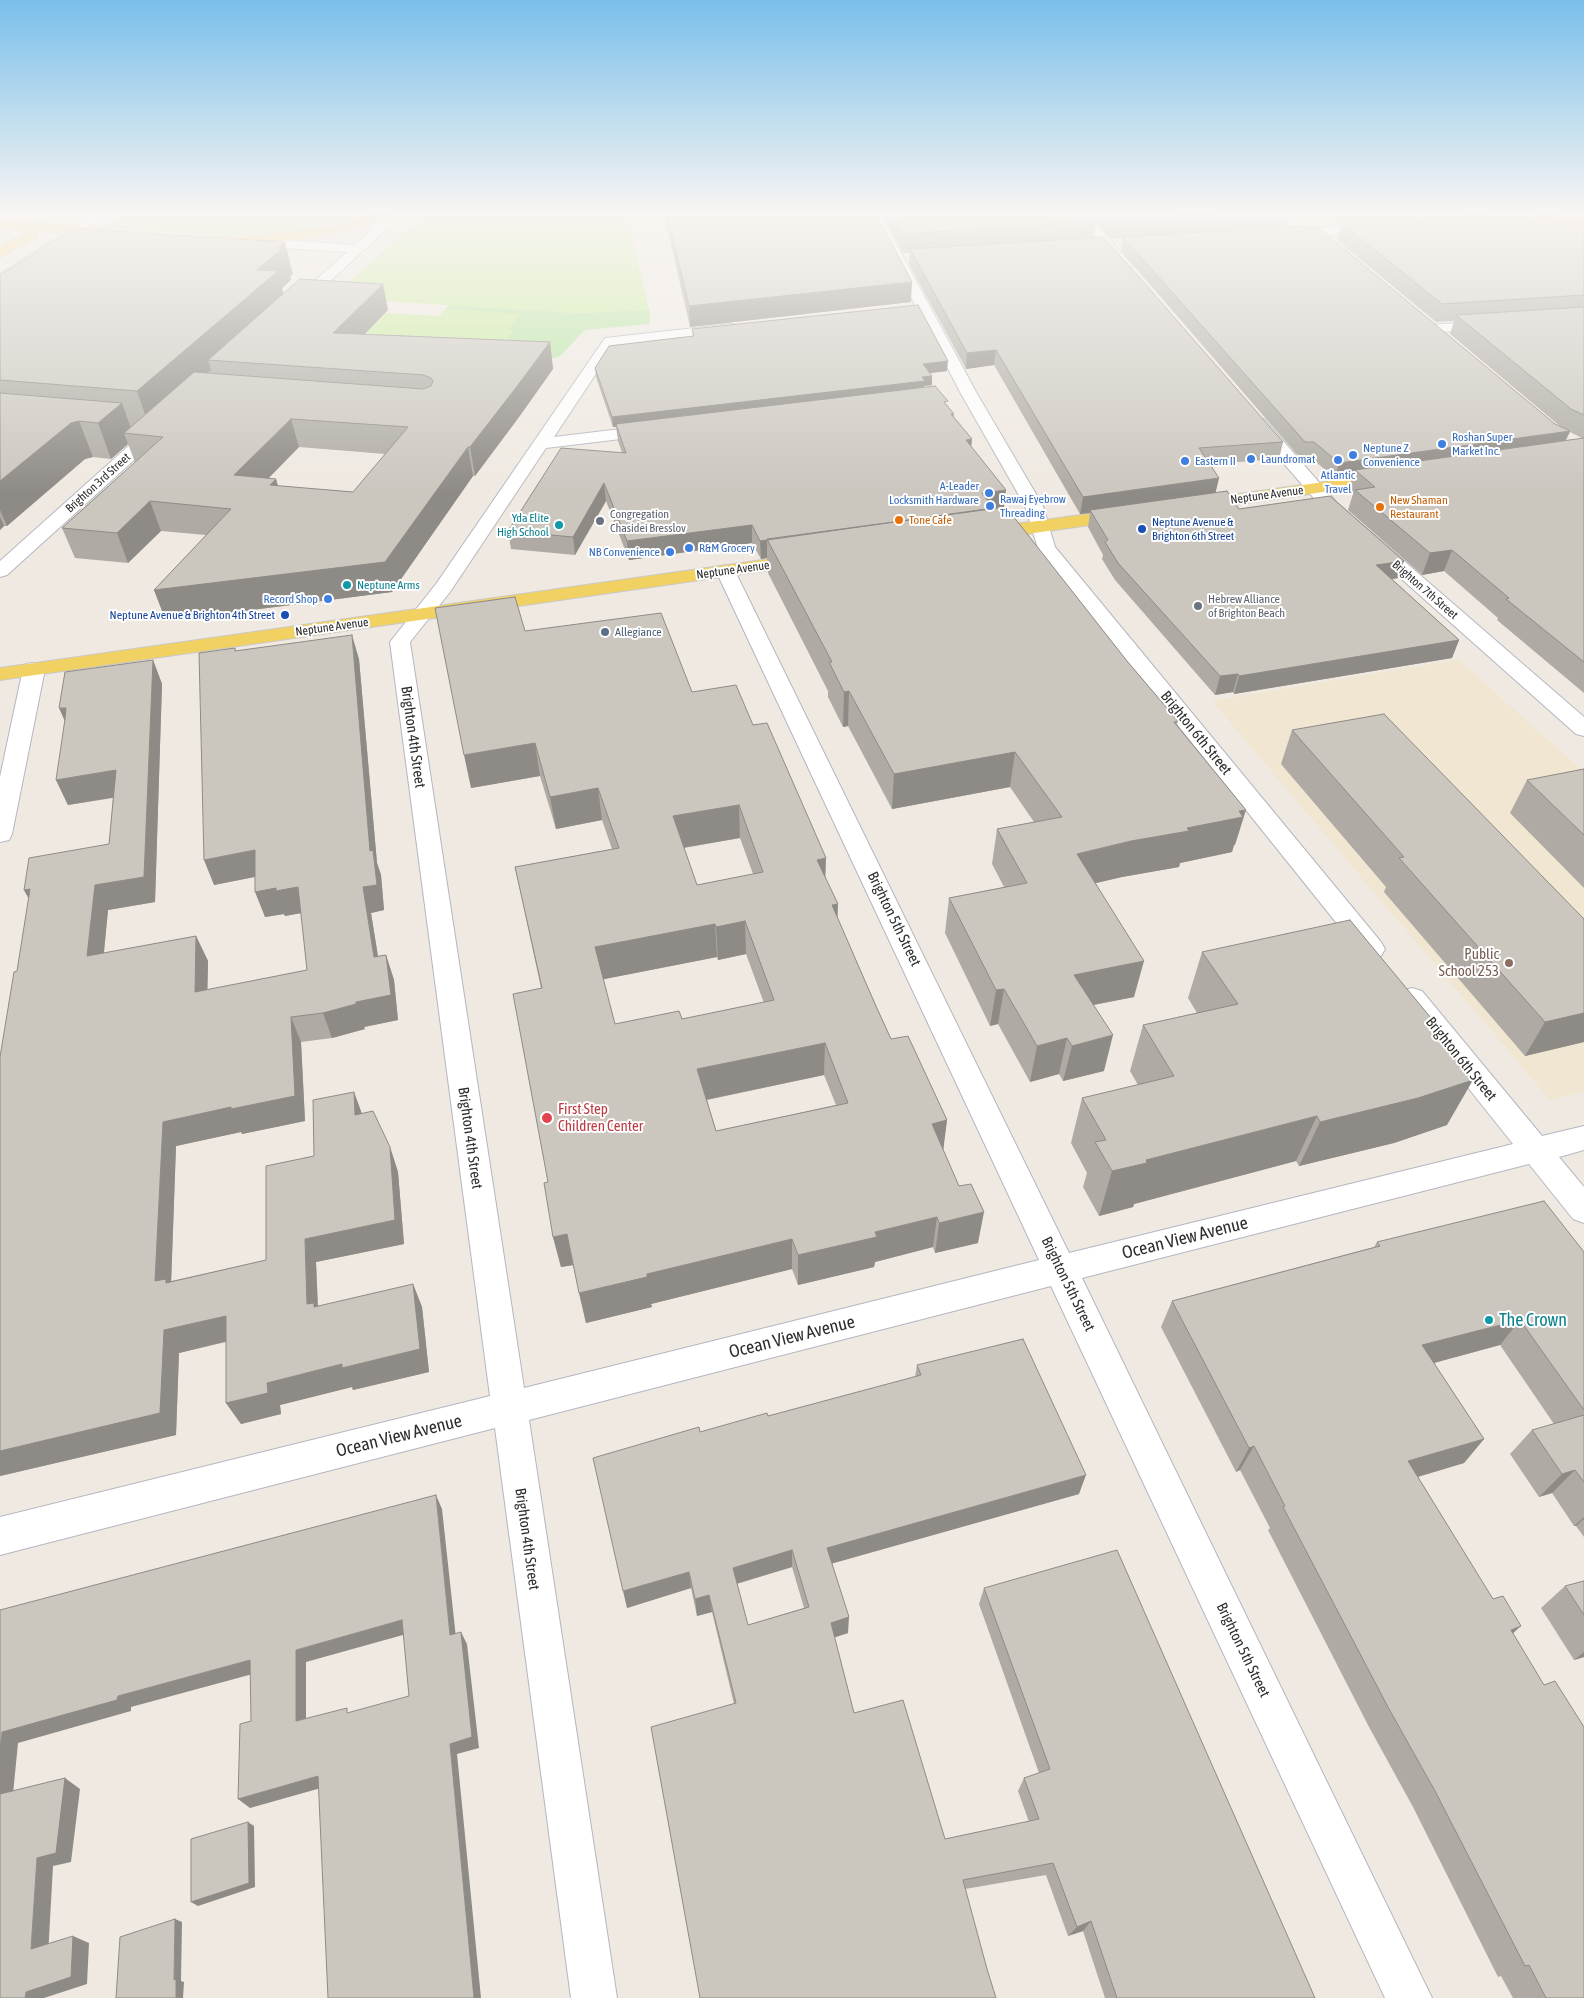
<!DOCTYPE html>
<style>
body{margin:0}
canvas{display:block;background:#efe9e1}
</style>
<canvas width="1584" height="1998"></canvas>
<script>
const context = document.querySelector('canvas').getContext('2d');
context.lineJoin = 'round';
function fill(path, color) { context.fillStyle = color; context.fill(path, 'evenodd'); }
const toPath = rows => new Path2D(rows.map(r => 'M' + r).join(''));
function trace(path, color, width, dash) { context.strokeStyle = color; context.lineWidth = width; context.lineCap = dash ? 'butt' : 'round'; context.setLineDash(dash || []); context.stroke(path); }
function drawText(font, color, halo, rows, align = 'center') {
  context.font = font + ' "Asap Condensed",sans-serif'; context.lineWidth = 4; context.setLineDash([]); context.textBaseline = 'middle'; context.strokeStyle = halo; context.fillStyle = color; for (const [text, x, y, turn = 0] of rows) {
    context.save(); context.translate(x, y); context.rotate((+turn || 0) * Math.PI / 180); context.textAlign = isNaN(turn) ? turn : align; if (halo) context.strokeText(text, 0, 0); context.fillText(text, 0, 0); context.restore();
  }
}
fill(toPath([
 [1458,659,1584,772,1584,1092,1550,1100,1212,701]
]), '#f0e6d1');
fill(toPath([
 [127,214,366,214,317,229,271,235,230,237,104,228],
 [1318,214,1416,214,1418,215,1410,218,1328,221],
 [449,305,576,313,649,310,650,324,585,330,559,357,543,360,432,324]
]), '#b6e59e');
fill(toPath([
 [423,214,627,214,649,310,576,313,350,299,340,291],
 [446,309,521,314,508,330,514,330,488,363,348,351,386,313,439,316]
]), '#c9ec9a');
fill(toPath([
 [379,220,382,221,350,243,304,240,350,230]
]), '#dfdcd8');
const minor = toPath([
 [94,214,108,214,5,283,0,284,0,274,94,214],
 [390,214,403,214,300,309,295,310,290,309,288,306,290,303,347,252,249,246,242,242,249,238,355,245,390,214],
 [868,214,880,214,976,392,1043,506,1055,547,1381,942,1385,949,1381,956,1372,958,1363,956,1039,552,1025,506,960,392,868,214],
 [1074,214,1087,214,1130,263,1132,266,1130,269,1120,269,1074,214],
 [1429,214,1442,214,1429,228,1424,229,1286,238,1279,234,1286,230,1420,221,1429,214],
 [1490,321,1495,322,1497,325,1495,328,1429,333,1424,332,1422,329,1424,326,1429,325,1490,321],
 [731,324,736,325,738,328,736,331,615,345,554,437,654,425,660,426,662,430,660,434,654,435,546,448,450,592,410,642,524,1388,1039,1260,716,571,719,567,726,565,733,567,1069,1253,1513,1144,1402,1005,1398,998,1402,991,1412,988,1422,991,1542,1136,1584,1126,1584,1150,1559,1157,1584,1187,1584,1223,1573,1219,1529,1164,1082,1278,1432,1998,1385,1998,1051,1286,529,1420,617,1998,571,1998,495,1428,0,1555,0,1517,490,1396,390,642,436,584,605,338,731,324],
 [1258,418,1264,419,1337,503,1584,717,1584,736,1576,734,1325,511,1252,427,1250,423,1252,419,1258,418],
 [159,423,165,424,167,428,165,432,7,575,0,577,0,561,153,424,159,423],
 [34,663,42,664,45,669,12,834,9,840,0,842,0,777,23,669,26,664,34,663]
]);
const major = toPath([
 [375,214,394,214,392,217,340,232,301,239,234,245,213,243,206,239,213,235,234,237,301,231,334,225,375,214],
 [1465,214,1495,214,1584,227,1584,235,1471,218,1467,217,1465,214],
 [0,220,113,229,119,233,113,237,34,231,38,235,36,238,0,257,0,247,23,234,20,229,0,228,0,220],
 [1387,473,1393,474,1396,478,1393,482,1197,510,1191,509,1188,505,1191,501,1197,500,1387,473],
 [1125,509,1131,511,1134,515,1131,519,986,540,979,538,977,534,979,530,986,528,1125,509],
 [805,554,812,556,815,560,812,564,0,680,0,668,805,554]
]);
const highway = toPath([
 [1535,214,1558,214,1584,219,1584,227,1537,217,1535,214]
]);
trace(minor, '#b4b7c1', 2);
trace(major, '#c9c9c9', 2);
trace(highway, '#c9c9c9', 2);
fill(minor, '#fff');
fill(major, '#f2d163');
fill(highway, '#ffa35c');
fill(toPath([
 [664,214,876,214,911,302,690,327],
 [882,214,1290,214,1287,227,1555,424,1561,427,1450,334,1454,321,1436,322,1337,240,1341,223,1584,228,1584,693,1497,620,1498,618,1444,571,1422,575,1348,510,1353,494,1349,490,1353,476,1335,478,1310,457,1300,458,1121,251,1123,238,1111,239,1096,222,1094,238,1283,442,1279,459,1210,464,1219,478,1215,493,1239,509,1398,578,1392,579,1459,640,1452,658,1234,694,1233,692,1215,695,1115,580,1102,559,1103,555,1088,527,1090,513,1080,514,994,365,966,369,909,264,910,253,903,253],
 [1570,432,1582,438,1566,440],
 [293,274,290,276,291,280,282,288,284,294,388,310,365,334,550,342,553,369,519,417,475,476,473,476,392,592,166,621,154,590,206,535,161,531,128,563,75,558,62,528,136,462,135,462,128,444,111,459,93,457,85,459,7,526,4,526,0,530,0,275],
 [299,447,385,454,353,492,278,486,276,479,269,478],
 [692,329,947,371,930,373,932,385,924,386,924,387,947,405,954,414,954,417,972,439,971,446,1004,507,1127,661,1178,721,1177,725,1235,845,1234,845,1232,852,1180,863,1179,867,1122,877,1096,883,1134,997,1094,1005,1104,1071,1063,1081,1059,1074,1030,1082,998,1024,990,1026,945,933,949,898,1004,887,992,864,997,829,1034,822,1010,787,892,809,848,726,843,727,828,697,828,691,768,573,767,558,761,559,752,543,629,560,606,501,575,555,511,549,508,531,622,453,618,441,616,427,613,427,596,377,595,368,693,337],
 [525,631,692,692,753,725,825,878,837,918,891,1039,947,1120,943,1149,978,1243,935,1253,933,1247,875,1262,874,1267,798,1285,792,1269,651,1304,652,1307,586,1323,573,1265,561,1267,553,1237,548,1182,541,988,515,867,612,849,602,820,556,829,540,776,471,788],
 [740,838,753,874,697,885,684,848],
 [746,954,764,1003,682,1019,615,1024,603,979,717,957,718,960],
 [824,1075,836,1105,716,1131,707,1100],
 [235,648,236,651,359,659,377,863,381,875,384,910,371,913,378,956,386,955,394,980,398,1020,364,1027,365,1029,332,1038,301,1042,305,1121,242,1134,241,1132,176,1146,171,1281,266,1260,314,1156,354,1092,362,1114,390,1147,398,1172,404,1244,316,1262,318,1307,413,1284,422,1307,429,1372,353,1390,352,1387,280,1405,281,1414,241,1424,226,1403,226,1342,179,1353,176,1435,0,1476,0,1057,17,971,29,899,24,890,109,844,113,798,68,805,56,780,153,660,162,684,155,902,108,910,104,953,196,936,208,961,207,990,307,970,301,913,285,916,284,914,265,917,255,877,214,885],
 [1292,730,1584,919,1584,1042,1525,1056,1384,892,1386,887,1281,764],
 [1584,769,1584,888,1510,813,1527,780],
 [1202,952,1433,1028,1447,1125,1394,1143,1299,1166,1296,1161,1134,1204,1133,1207,1099,1216,1083,1187,1087,1173,1071,1143,1082,1098,1138,1085,1130,1071,1143,1025,1197,1013,1188,998],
 [1377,1242,1584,1252,1584,1537,1576,1526,1574,1526,1552,1493,1539,1497,1510,1454,1532,1430,1554,1424,1500,1345,1434,1363,1484,1439,1464,1463,1418,1477,1513,1633,1584,1998,1513,1998,1501,1976,1498,1977,1413,1807,1369,1727,1268,1530,1270,1528,1240,1470,1236,1472,1161,1327,1172,1301,1374,1247],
 [917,1365,1079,1494,832,1563,848,1633,834,1637,854,1713,945,1839,1029,1822,1018,1791,1024,1778,1039,1773,979,1604,984,1588,1315,1998,1105,1998,1083,1931,1068,1936,1046,1875,965,1889,734,1704,712,1612,697,1616,691,1588,627,1608,700,1432,768,1416,915,1377],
 [792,1567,804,1608,748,1625,737,1584],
 [1584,1581,1584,1657,1574,1660,1541,1608,1565,1586]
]), '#afaba4');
fill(toPath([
 [285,242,293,274,290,276,291,280,282,288,286,303,208,360,211,370,149,426,137,391,278,248],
 [912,282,911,302,690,327,689,306],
 [383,284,388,310,339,360,333,333],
 [550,342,553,369,519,417,475,476,470,447],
 [996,350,994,365,966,369,967,353],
 [948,361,947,371,922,374,923,364],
 [932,376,932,385,924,386,924,390,616,424,616,427,613,427,612,417],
 [122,403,133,434,124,433,128,444,111,459,98,423],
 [291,419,299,447,243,504,234,475],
 [79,421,93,457,85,459,7,526,0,510,0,481,71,423],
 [1570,431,1563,446,1355,470,1353,476,1335,478,1339,463],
 [972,439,970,457,966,440],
 [468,447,473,476,392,592,166,621,154,590],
 [1219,478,1215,495,1090,510,1090,513,1080,514,1083,497],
 [276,479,284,508,270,485],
 [604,483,606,501,575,555,573,537],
 [1006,490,1004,508,994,509,982,493],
 [150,501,161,531,128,563,117,533],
 [0,517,4,526,0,530],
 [752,525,752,543,629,560,627,541],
 [767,540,767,558,761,559,760,541],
 [1452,550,1444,571,1422,575,1430,553],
 [1404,561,1398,578,1370,583,1376,565],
 [352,635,359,659,377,863,381,875,384,910,371,913,382,982,374,957,363,887,370,851],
 [1459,640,1452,658,1234,694,1239,676],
 [153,660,162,684,155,902,108,910,101,981,87,956,95,885,144,877],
 [1238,674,1233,692,1215,695,1220,676],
 [849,691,848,726,843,727,844,692],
 [59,708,66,708,70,733],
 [535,743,540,776,471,788,464,755],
 [1015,752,1010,787,892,809,894,774],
 [116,770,128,795,68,805,56,780],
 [598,788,602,820,556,829,550,797],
 [739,805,740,838,675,849,673,816],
 [1246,810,1235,845,1234,845,1232,852,1180,863,1179,867,1122,877,1070,889,1077,854,1187,828,1239,811],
 [255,850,264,875,214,885,204,860],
 [826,858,825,891,817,860],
 [298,887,307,912,285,916,284,914,265,917,255,892,276,888],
 [30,889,38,916,24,890],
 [838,904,837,937,832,905],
 [745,921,746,954,718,960,716,927],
 [715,924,717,957,600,980,595,947],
 [196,936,208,961,207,1017,195,992],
 [386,955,394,980,398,1020,364,1027,365,1029,332,1038,323,1013,356,1002],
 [1144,961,1134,997,1066,1010,1074,975],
 [1004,989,998,1024,990,1026,996,990],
 [1584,1013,1584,1042,1525,1056,1545,1022],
 [291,1017,301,1042,305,1121,242,1134,241,1132,176,1146,171,1286,155,1281,163,1122],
 [1113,1035,1104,1071,1063,1081,1072,1046],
 [1067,1038,1059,1074,1030,1082,1037,1046],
 [825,1043,824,1075,700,1101,697,1069],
 [1473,1080,1447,1125,1394,1143,1299,1166,1320,1122],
 [354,1092,363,1117,355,1115],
 [1317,1116,1296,1161,1134,1204,1133,1207,1099,1216,1112,1171,1146,1160],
 [947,1120,943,1152,932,1124],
 [390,1147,398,1172,404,1244,316,1262,318,1311,307,1304,305,1239],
 [984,1212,978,1243,935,1253,939,1223],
 [937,1217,933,1247,875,1262,874,1267,798,1285,798,1255,875,1232],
 [567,1234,574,1265,561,1267,553,1237],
 [792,1239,792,1269,651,1304,652,1307,586,1323,579,1293,647,1274],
 [413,1284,422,1307,429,1372,353,1390,352,1387,280,1405,281,1414,241,1424,226,1403,267,1383],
 [226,1316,240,1338,179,1353,176,1435,0,1476,0,1451,164,1330],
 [1520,1320,1500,1345,1404,1371,1422,1345],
 [1484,1439,1464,1463,1390,1485,1408,1461],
 [1254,1446,1240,1470,1236,1472,1249,1448],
 [1575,1470,1552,1493,1539,1497,1562,1474],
 [1086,1475,1079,1494,827,1565,827,1548],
 [436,1495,442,1509,457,1647,450,1635],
 [1584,1517,1584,1519,1576,1526,1574,1526],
 [792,1550,792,1567,735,1584,733,1568],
 [689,1572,691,1588,627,1608,623,1591],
 [709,1595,712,1612,697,1616,695,1599],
 [849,1617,848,1633,830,1639,831,1623],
 [402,1620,410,1633,306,1662,306,1732,296,1721,296,1650],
 [1521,1626,1498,1647,1511,1630],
 [461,1632,467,1644,479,1748,457,1754,481,1998,474,1998,450,1744],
 [1584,1652,1584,1657,1574,1660],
 [250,1660,260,1672,131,1707,131,1711,18,1743,12,1804,0,1797,0,1750,2,1732,118,1696],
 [318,1776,328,1786,250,1808,238,1799],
 [65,1778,80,1789,71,1862,53,1866,48,1956,31,1949,37,1858],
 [248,1822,254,1826,255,1887,198,1906,191,1902],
 [175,1919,182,1922,181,1981,184,1982,183,1998,176,1998,174,1980],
 [1091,1921,1083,1931,1068,1936,1077,1927],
 [73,1936,89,1943,87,1984,44,1998,25,1998,26,1992]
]), '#8e8b86');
const building = toPath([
 [667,214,876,214,912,282,689,306,667,214],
 [893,214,1090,214,1096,221,904,234,893,214],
 [1109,214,1214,214,1114,220,1109,214],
 [1504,214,1584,228,1584,295,1442,304,1341,223,1504,214],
 [1303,226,1306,228,1319,228,1555,424,1570,431,1339,463,1314,442,1305,442,1123,237,1303,226],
 [79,229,285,242,278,248,283,248,257,270,278,271,137,391,0,380,0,275,68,232,73,232,79,229],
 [1104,237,1283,442,1199,448,1219,478,1083,497,996,350,967,353,910,249,1104,237],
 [300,279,383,284,333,333,550,342,515,389,470,447,468,447,385,562,154,590,231,509,150,501,117,533,62,528,163,437,124,433,194,372,423,389,431,386,433,381,431,378,424,375,208,360,300,279],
 [291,419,408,427,353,492,270,485,276,479,234,475,291,419],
 [918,305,948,361,923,364,932,376,922,377,925,381,612,417,595,368,609,346,694,336,692,329,918,305],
 [1584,307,1584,415,1571,409,1456,315,1584,307],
 [935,386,948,401,944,402,954,414,951,414,972,439,966,440,1006,490,982,493,993,508,760,541,752,525,627,541,604,483,573,537,508,531,561,448,626,453,616,424,935,386],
 [0,393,122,403,98,423,79,421,71,423,0,481,0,393],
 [1584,438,1584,662,1506,599,1509,598,1452,550,1430,553,1355,490,1375,487,1355,470,1584,438],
 [1227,491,1239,509,1330,496,1404,561,1376,565,1459,640,1239,676,1238,674,1220,676,1118,563,1105,542,1108,540,1090,510,1227,491],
 [1006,507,1127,661,1178,721,1174,722,1246,810,1239,811,1243,817,1187,828,1189,831,1131,841,1077,854,1144,961,1074,975,1113,1035,1072,1046,1067,1038,1037,1046,1004,989,996,990,949,898,1027,883,997,829,1062,817,1015,752,894,774,849,691,844,692,829,662,832,662,767,539,1006,507],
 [515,597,525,631,661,613,692,692,736,685,753,725,767,723,826,858,817,860,838,904,832,905,875,1004,891,1039,908,1036,947,1120,932,1124,959,1186,971,1184,984,1212,939,1223,937,1217,875,1232,877,1237,798,1255,792,1239,647,1274,647,1277,579,1293,567,1234,553,1237,544,1183,548,1182,513,994,542,988,515,867,619,848,598,788,550,797,535,743,464,755,435,608,515,597],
 [739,805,763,872,697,885,673,816,739,805],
 [745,921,774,1000,682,1019,679,1011,615,1024,595,947,715,924,716,927,745,921],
 [825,1043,848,1103,716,1131,697,1069,825,1043],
 [352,635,370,851,373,850,377,885,363,887,374,957,386,955,391,995,356,1002,356,1004,323,1013,291,1017,295,1096,231,1109,231,1107,163,1122,155,1281,166,1279,166,1283,266,1260,266,1166,314,1156,313,1100,354,1092,355,1115,373,1111,390,1147,395,1220,305,1239,307,1304,314,1303,314,1307,413,1284,420,1349,342,1368,342,1364,267,1383,268,1393,226,1403,226,1316,164,1330,160,1413,0,1451,0,1057,14,972,17,971,30,889,24,890,29,858,109,844,116,770,56,780,65,719,66,708,59,708,65,672,153,660,144,877,95,885,87,956,196,936,195,992,307,970,298,887,276,891,276,888,255,892,255,850,204,860,199,653,235,648,235,651,352,635],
 [1384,714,1584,919,1584,1013,1545,1022,1399,858,1404,857,1292,730,1384,714],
 [1584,769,1584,835,1527,780,1584,769],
 [1350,920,1436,1024,1431,1025,1473,1080,1418,1098,1320,1122,1317,1116,1146,1160,1147,1163,1112,1171,1095,1142,1106,1140,1082,1098,1174,1076,1143,1025,1238,1004,1202,952,1350,920],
 [1544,1201,1584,1252,1584,1410,1520,1320,1422,1345,1484,1439,1408,1461,1493,1599,1503,1596,1521,1626,1511,1630,1544,1685,1555,1681,1584,1727,1584,1998,1546,1998,1529,1965,1525,1966,1435,1791,1389,1709,1283,1507,1285,1506,1254,1446,1249,1448,1172,1301,1380,1246,1377,1242,1544,1201],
 [1023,1339,1086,1475,827,1548,849,1617,831,1623,854,1713,903,1700,945,1839,1039,1819,1024,1778,1050,1769,984,1588,1117,1550,1315,1998,1117,1998,1091,1921,1077,1927,1053,1863,963,1880,987,1969,996,1998,700,1998,651,1727,736,1703,709,1595,695,1599,689,1572,623,1591,593,1458,699,1427,700,1432,767,1413,768,1416,921,1375,917,1365,1023,1339],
 [792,1550,809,1607,748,1625,733,1568,792,1550],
 [1584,1415,1584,1482,1575,1470,1562,1474,1532,1430,1584,1415],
 [436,1495,450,1635,461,1632,472,1737,450,1744,474,1998,328,1998,318,1776,238,1799,240,1724,251,1721,250,1660,118,1696,117,1700,2,1732,0,1750,0,1610,436,1495],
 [402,1620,409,1696,347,1713,347,1708,296,1721,296,1650,402,1620],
 [1584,1581,1584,1615,1565,1586,1584,1581],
 [65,1778,56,1853,37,1858,31,1949,73,1936,71,1977,26,1992,25,1998,0,1998,0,1794,65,1778],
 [248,1822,249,1883,191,1902,191,1839,248,1822],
 [175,1919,174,1980,176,1979,176,1998,116,1998,120,1937,175,1919]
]);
fill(building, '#cbc7bf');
trace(building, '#8e8b86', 1);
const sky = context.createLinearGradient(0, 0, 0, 494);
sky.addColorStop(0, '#7abfeb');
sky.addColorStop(0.43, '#f8f5f2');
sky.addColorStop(1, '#f8f5f200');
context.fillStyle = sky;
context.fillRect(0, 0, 1584, 494);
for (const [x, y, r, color] of [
 [1442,444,5,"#3f7fe0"],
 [1353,455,5,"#3f7fe0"],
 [1251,459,5,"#3f7fe0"],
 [1338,460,5,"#3f7fe0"],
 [1185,461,5,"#3f7fe0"],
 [989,493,5,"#3f7fe0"],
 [990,506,5,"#3f7fe0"],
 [1380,507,5,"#e8710a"],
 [899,520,5,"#e8710a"],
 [600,521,5,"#6b7280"],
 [559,525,5,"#0f9aa8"],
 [1142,529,5,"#1a4fb4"],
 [689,548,5,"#3f7fe0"],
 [670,552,5,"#3f7fe0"],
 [347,585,5,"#0f9aa8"],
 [328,599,5,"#3f7fe0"],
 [1198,606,5,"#6b7280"],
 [285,615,5,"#1a4fb4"],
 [605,632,5,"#5c6f8a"],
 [1509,963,5,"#8d6e63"],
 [547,1118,6,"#e0444e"],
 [1489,1320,5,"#0f9aa8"]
]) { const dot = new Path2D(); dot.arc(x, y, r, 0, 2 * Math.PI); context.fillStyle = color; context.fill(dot); trace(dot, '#fff', 2); }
drawText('12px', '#366cbe', '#fff', [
 ["Roshan Super",1452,437],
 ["Market Inc.",1452,451],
 ["Neptune Z",1363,448],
 ["Convenience",1363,462],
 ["Laundromat",1261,459],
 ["Eastern II",1195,461],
 ["Atlantic",1338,475,"center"],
 ["Travel",1338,489,"center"],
 ["A-Leader",979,486,"right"],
 ["Locksmith Hardware",979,500,"right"],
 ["Rawaj Eyebrow",1000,499],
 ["Threading",1000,513],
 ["R&M Grocery",699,548],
 ["NB Convenience",660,552,"right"],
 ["Record Shop",318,599,"right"]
], 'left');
drawText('12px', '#2e2e2e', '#fff', [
 ["Brighton 3rd Street",98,483,-42],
 ["Neptune Avenue",1267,495,-8],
 ["Neptune Avenue",733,570,-8],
 ["Brighton 7th Street",1425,590,41],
 ["Neptune Avenue",332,627,-8]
]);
drawText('12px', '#c56008', '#fff', [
 ["New Shaman",1390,500],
 ["Restaurant",1390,514],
 ["Tone Cafe",909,520]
], 'left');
drawText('12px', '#5b616d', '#fff', [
 ["Congregation",610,514],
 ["Chasidei Bresslov",610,528],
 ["Hebrew Alliance",1208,599],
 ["of Brighton Beach",1208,613]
], 'left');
drawText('12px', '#0d838f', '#fff', [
 ["Yda Elite",549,518],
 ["High School",549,532],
 ["Neptune Arms",357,585,"left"]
], 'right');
drawText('12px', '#164399', '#fff', [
 ["Neptune Avenue &",1152,522],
 ["Brighton 6th Street",1152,536],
 ["Neptune Avenue & Brighton 4th Street",275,615,"right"]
], 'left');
drawText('12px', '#4e5e75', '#fff', [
 ["Allegiance",615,632]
], 'left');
drawText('15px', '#2e2e2e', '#fff', [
 ["Brighton 6th Street",1196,733,51],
 ["Brighton 4th Street",413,737,82],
 ["Brighton 5th Street",894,919,64],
 ["Brighton 6th Street",1461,1059,51],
 ["Brighton 4th Street",470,1138,82],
 ["Brighton 5th Street",1068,1284,64],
 ["Brighton 4th Street",527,1539,82],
 ["Brighton 5th Street",1243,1650,64]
]);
drawText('15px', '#785e54', '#fff', [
 ["Public",1499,954],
 ["School 253",1499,971]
], 'right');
drawText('15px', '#be3a42', '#fff', [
 ["First Step",558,1109],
 ["Children Center",558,1126]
], 'left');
drawText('18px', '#2e2e2e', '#fff', [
 ["Ocean View Avenue",1185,1238,-14],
 ["Ocean View Avenue",792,1337,-14],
 ["Ocean View Avenue",399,1436,-14]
]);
drawText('18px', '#0d838f', '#fff', [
 ["The Crown",1499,1320]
], 'left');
</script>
